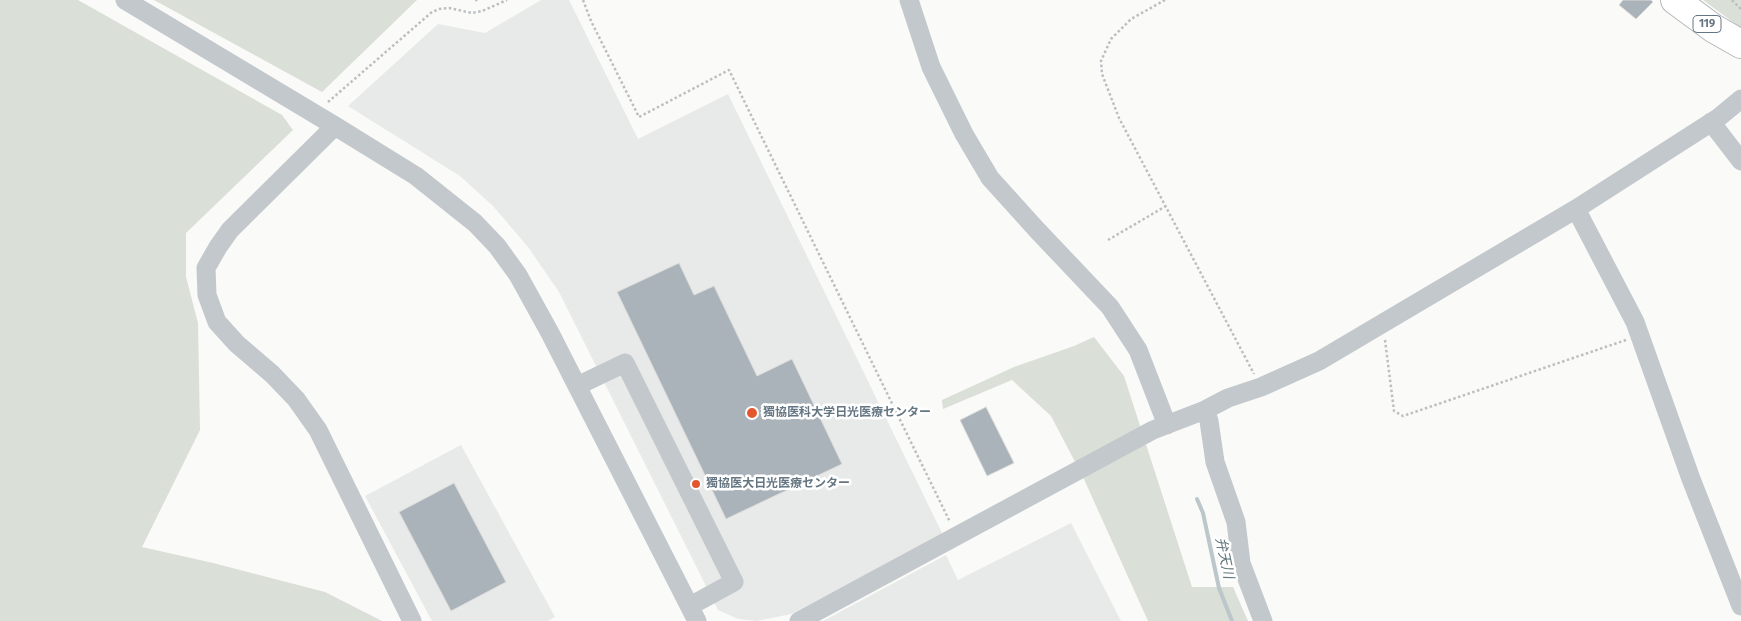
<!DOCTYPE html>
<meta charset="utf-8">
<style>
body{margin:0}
canvas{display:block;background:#fafaf8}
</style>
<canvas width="1741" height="621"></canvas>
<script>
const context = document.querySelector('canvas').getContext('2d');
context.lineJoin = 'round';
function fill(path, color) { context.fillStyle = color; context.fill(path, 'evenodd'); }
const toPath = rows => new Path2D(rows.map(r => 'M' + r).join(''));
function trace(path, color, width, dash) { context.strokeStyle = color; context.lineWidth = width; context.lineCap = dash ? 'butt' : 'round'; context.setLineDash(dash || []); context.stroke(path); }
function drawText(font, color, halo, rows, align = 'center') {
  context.font = font + ' "Fira Sans","Noto Sans JP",sans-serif'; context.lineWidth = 5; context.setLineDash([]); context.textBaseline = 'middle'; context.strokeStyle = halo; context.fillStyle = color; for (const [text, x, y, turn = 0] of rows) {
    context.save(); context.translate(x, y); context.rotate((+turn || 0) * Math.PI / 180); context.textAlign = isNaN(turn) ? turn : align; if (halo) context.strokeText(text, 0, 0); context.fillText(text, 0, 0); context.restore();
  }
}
fill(toPath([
 [541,0,569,0,638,139,728,94,943,535,791,614,757,621,738,619,718,610,559,292,528,247,493,206,460,176,348,106,438,24,485,33],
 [461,445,555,617,548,621,432,621,365,496],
 [1071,523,1121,621,823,621,946,555,958,580]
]), '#e8e9e9');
fill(toPath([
 [0,0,78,0,282,115,293,130,186,233,186,277,198,323,200,430,142,547,213,563,325,592,382,621,0,621],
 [154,0,417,0,322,92],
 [1703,0,1741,0,1741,28],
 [1094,337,1124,376,1192,587,1233,587,1248,621,1148,621,1083,477,1051,416,1012,380,943,409,942,400,1014,367,1074,346]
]), '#dadfd7');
trace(toPath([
 [1197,499,1203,513,1219,588,1232,621]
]), '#bbc7cb', 4);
const building = toPath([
 [1623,0,1651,0,1653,2,1636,19,1619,5,1623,0],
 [679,263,694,295,714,286,757,376,792,359,842,464,726,519,617,292,679,263],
 [986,407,1014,463,987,476,960,420,986,407],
 [454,483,506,582,451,611,399,512,454,483]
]);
fill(building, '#aab3b9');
trace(building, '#dcdcda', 1);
const highway = toPath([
 [1675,0,1713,28,1741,44]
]);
trace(highway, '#b4b9bd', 30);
trace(toPath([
 [475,0,479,0],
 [583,0,591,21,639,117,729,70,950,522],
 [1165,0,1131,19,1111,39,1101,61,1102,74,1119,118,1254,374],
 [1732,0,1741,9],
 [328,102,432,12,439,9,449,8,472,13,482,11,507,0],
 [1108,240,1166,206],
 [1385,340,1394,411,1403,416,1626,340]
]), '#bbbfc2', 2.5, [2.5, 2.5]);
trace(toPath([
 [125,0,335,126,416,176,475,223,497,246,518,275,550,333,697,621],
 [909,0,931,67,964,134,990,178,1037,230,1110,307,1138,350,1167,425],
 [1711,122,1741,161],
 [335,126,230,230,218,247,206,268,207,295,217,322,237,344,272,374,296,399,318,430,412,621],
 [1576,209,1635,322,1691,479,1741,606],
 [577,386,625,363,734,582,690,606],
 [1205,410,1209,421,1215,462,1236,522,1241,563,1263,621],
 [799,621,1153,430,1205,410,1228,398,1261,387,1319,361,1576,209,1718,118,1741,99]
]), '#c3c8cc', 19);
trace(highway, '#fff', 28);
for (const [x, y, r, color] of [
 [752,413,6,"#e4572e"],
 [696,484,5,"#e4572e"]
]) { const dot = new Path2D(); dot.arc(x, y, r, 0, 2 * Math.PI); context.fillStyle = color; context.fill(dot); trace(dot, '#fff', 2); }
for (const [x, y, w] of [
 [1707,24,28]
]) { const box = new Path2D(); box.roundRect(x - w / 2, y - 8.5, w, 17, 4); context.fillStyle = '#fff'; context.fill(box); trace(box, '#657683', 1); }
drawText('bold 11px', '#657683', null, [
 ["119",1707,24]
]);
drawText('bold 12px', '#657683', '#fff', [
 ["獨協医科大学日光医療センター",763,413],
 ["獨協医大日光医療センター",706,484]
], 'left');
drawText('italic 14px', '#60757c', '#fff', [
 ["弁天川",1224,558,78]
]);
</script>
